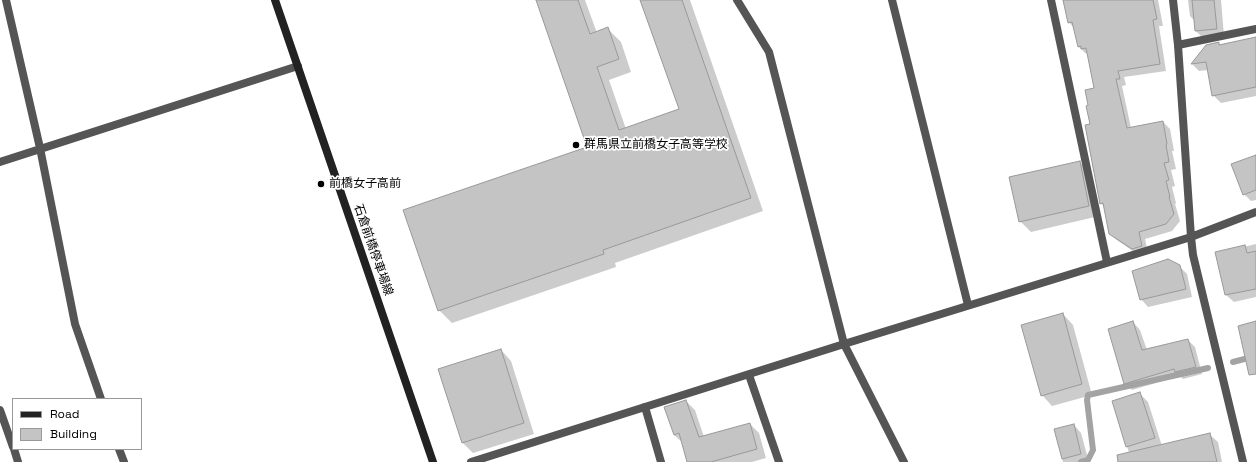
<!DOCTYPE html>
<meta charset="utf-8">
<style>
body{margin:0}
#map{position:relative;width:1256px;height:462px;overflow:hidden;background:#fff;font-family:"Space Grotesk",sans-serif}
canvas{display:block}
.legend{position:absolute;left:12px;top:398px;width:130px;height:52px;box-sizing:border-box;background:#fff;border:1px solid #999;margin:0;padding:5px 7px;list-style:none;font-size:12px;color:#000}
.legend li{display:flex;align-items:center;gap:8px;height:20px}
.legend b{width:20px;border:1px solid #999}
</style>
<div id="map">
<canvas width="1256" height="462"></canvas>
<ul class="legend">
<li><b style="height:5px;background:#222"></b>Road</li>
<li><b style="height:11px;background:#c4c4c4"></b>Building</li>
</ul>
</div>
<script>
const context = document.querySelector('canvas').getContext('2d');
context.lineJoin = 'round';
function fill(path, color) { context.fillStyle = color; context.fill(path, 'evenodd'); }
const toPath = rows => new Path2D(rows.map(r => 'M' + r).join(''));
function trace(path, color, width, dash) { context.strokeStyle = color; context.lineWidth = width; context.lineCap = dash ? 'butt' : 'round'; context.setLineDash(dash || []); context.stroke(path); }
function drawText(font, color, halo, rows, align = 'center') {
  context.font = font + ' "Space Grotesk","Noto Sans JP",sans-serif'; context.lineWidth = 3.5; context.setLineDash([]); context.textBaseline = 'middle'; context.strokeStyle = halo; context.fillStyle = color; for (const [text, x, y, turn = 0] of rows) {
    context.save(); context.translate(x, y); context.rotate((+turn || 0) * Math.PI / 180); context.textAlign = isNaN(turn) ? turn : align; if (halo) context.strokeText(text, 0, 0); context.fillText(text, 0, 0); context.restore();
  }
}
fill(toPath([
 [537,0,585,0,597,33,608,29,621,42,631,72,609,80,626,129,680,110,641,0,690,0,763,211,615,263,616,267,452,323,439,310,588,148],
 [1070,0,1158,0,1163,26,1159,26,1166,71,1124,77,1126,85,1122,86,1131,128,1163,122,1170,129,1174,151,1172,151,1176,169,1171,170,1175,186,1172,187,1176,203,1175,204,1180,221,1172,231,1145,239,1148,253,1140,256,1117,240,1110,233,1104,206,1101,203,1089,106,1096,89,1088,54,1085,53,1078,46,1074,28,1069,22],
 [1188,0,1221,0,1224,36,1203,38,1196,31,1195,21,1190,16],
 [1256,38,1256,96,1221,103,1213,95,1208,70,1199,71,1192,64,1206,46,1218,43,1221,46],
 [1256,156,1256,200,1251,201,1244,194],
 [1080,162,1090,173,1099,216,1031,232,1020,221],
 [1256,244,1256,297,1234,302,1226,295,1217,253],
 [1179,266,1187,274,1192,297,1148,307,1141,299],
 [1063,314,1073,325,1092,395,1052,406,1042,395],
 [1133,322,1140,330,1147,350,1188,340,1195,347,1202,374,1183,379,1180,376,1132,390,1125,383],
 [501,350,511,361,534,434,473,453,463,443,439,369],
 [1140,394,1148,402,1162,446,1209,434,1218,442,1222,462,1132,462,1113,402],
 [686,401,695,410,704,437,750,424,759,433,766,458,752,462,688,462,683,443,674,435],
 [1074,425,1081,433,1089,462,1063,462,1056,430]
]), '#0003');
trace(toPath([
 [1233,362,1256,356],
 [1081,462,1088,460,1093,450,1087,400,1088,395,1208,368]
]), '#a3a3a3', 6);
const building = toPath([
 [536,0,578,0,590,34,608,27,619,59,597,67,619,130,679,109,640,0,682,0,751,198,603,250,604,254,438,311,403,210,587,147,536,0],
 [1063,0,1153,0,1157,19,1153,20,1160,64,1118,71,1120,79,1116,79,1127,128,1163,121,1167,144,1166,145,1169,162,1164,163,1169,180,1166,181,1170,197,1169,197,1174,214,1166,224,1139,232,1142,246,1132,249,1109,234,1103,203,1100,204,1085,125,1090,124,1086,106,1088,105,1085,90,1094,88,1086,48,1081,49,1081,46,1078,47,1072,22,1068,23,1063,0],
 [1192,0,1214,0,1217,29,1195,31,1192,0],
 [1256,37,1256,87,1212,96,1206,62,1191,64,1206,45,1219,42,1219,45,1256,37],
 [1256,155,1256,190,1243,195,1231,164,1256,155],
 [1080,161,1089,206,1019,222,1009,177,1080,161],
 [1245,245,1247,253,1256,251,1256,289,1225,295,1215,252,1245,245],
 [1168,259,1180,265,1186,289,1140,300,1132,271,1168,259],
 [1063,313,1082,384,1041,396,1021,325,1063,313],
 [1133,321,1142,350,1188,339,1196,367,1175,372,1174,369,1124,384,1108,329,1133,321],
 [1256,321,1256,374,1249,375,1238,326,1256,321],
 [501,349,524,423,462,443,438,369,501,349],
 [1140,392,1155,438,1126,447,1112,401,1140,392],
 [686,400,699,437,750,423,757,449,711,462,687,462,679,433,674,435,664,407,686,400],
 [1074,424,1081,454,1062,459,1054,429,1074,424],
 [1210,433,1217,462,1118,462,1117,455,1210,433]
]);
fill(building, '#c4c4c4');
trace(building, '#999', 1);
trace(toPath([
 [892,0,968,305],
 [1051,0,1107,262],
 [1178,45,1256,29],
 [749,375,779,462],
 [645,407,661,462]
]), '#555', 8);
trace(toPath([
 [6,0,40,148,75,324,101,399],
 [737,0,769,52,844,344,904,462],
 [0,162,298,66],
 [1191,237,1193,255,1243,462],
 [0,410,13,447],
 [14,449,18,462],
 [119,449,124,462]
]), '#555', 8);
trace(toPath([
 [1173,0,1178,45,1191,237],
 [471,462,844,344,1191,237,1256,212]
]), '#555', 8);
trace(toPath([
 [275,0,433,462]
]), '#222', 8);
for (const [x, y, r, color] of [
 [576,145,4,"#000"],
 [321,184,4,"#000"]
]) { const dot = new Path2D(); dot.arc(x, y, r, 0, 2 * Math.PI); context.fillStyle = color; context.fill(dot); trace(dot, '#fff', 1.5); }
drawText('12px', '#000', '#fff', [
 ["群馬県立前橋女子高等学校",584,145],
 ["前橋女子高前",329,184]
], 'left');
drawText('12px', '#000', '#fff', [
 ["石倉前橋停車場線",373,250,71]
]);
</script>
